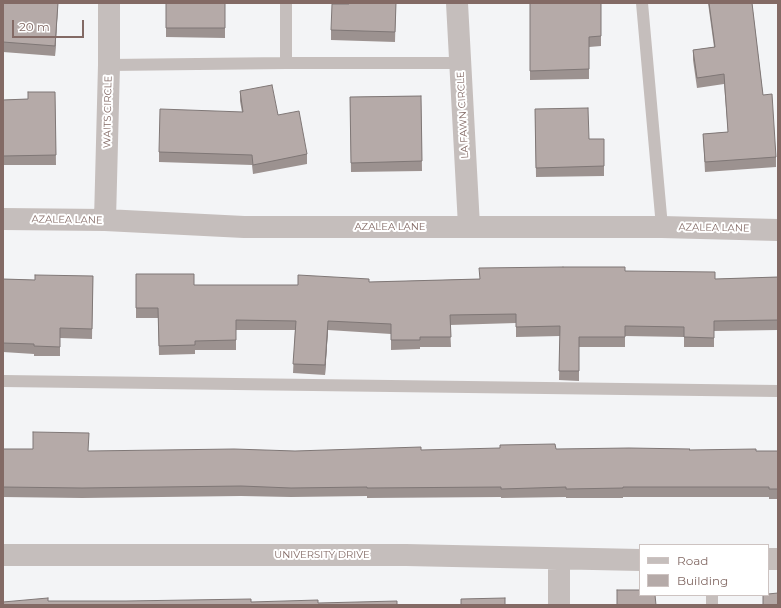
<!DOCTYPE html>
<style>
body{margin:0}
#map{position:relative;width:781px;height:608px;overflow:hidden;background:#f3f4f6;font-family:Montserrat,sans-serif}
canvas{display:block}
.frame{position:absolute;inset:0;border:4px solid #836a65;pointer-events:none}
.legend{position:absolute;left:639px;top:544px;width:130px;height:52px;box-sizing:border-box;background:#fff;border:1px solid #cdc3c1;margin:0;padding:5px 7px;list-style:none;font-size:12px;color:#836a65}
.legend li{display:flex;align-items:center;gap:8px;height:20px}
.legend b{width:20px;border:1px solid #cdc3c1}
.scale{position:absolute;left:12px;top:20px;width:72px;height:18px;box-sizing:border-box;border:2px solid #836a65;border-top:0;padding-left:5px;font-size:12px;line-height:14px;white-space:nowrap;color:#836a65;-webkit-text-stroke:3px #fff;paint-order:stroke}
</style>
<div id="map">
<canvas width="781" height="608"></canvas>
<div class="frame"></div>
<ul class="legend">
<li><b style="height:5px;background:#c5bebc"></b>Road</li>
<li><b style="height:11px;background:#b5aaa8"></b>Building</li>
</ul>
<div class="scale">20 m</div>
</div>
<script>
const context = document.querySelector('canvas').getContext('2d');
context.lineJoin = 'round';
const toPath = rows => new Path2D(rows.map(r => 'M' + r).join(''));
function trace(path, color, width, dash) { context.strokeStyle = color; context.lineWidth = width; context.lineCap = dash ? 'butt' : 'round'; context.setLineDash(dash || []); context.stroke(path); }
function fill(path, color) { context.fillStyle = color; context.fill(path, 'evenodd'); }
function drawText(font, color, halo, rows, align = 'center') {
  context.font = font + ' Montserrat,sans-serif'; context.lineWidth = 4; context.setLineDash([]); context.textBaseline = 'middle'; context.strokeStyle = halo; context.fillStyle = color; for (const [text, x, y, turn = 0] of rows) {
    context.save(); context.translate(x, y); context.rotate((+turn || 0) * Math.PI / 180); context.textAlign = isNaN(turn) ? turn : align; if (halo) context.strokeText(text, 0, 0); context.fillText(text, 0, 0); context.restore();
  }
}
trace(toPath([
 [642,3,662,227],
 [286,63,460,63],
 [109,65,286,63,286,3],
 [3,381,778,391],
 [712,605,712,595]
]), '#c5bebc', 12);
trace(toPath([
 [457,3,469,226],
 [3,219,105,220,244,227,662,227,778,230],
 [105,220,109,65,109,3],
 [3,555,406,555,640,560],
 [768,559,778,559],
 [559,605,559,559]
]), '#c5bebc', 22);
fill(toPath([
 [3,3,58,3,55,56,3,52],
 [166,3,225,3,225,38,166,37],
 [396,3,395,42,331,40,331,30,349,4],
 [530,3,601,3,601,46,589,47,589,79,530,80],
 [708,3,752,3,763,95,776,157,776,167,705,172,703,134,728,132,724,84,697,88,693,60,693,50,714,47],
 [240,91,278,115,307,154,307,164,253,174,252,165,159,162,159,152,242,112,240,101],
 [55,92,56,165,3,165,3,100,28,99],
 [421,96,422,171,351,172,350,97],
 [535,109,589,139,604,139,604,176,536,177],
 [625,271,715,279,778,277,778,330,714,331,714,347,684,347,684,337,625,336,625,347,579,347,579,381,559,380,560,336,516,337,516,323,450,325,451,347,420,347,420,349,391,350,391,334,328,330,325,375,293,373,295,330,236,330,236,350,195,350,195,354,159,355,158,318,136,318,136,274,194,285,298,285,369,282,479,279],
 [93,276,92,339,60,338,60,356,34,356,34,354,3,352,3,279,35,280],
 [3,449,89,451,295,451,556,449,756,451,778,451,778,499,769,499,769,497,623,497,623,498,566,498,566,497,501,498,501,497,367,498,367,496,291,497,241,496,82,498,3,497]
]), '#9c9290');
fill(toPath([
 [58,3,58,6,55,56,55,46],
 [328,321,328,330,325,375,325,365]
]), '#7f7776');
const building = toPath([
 [3,3,58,3,55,46,3,42,3,3],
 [166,3,225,3,225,28,166,28,166,3],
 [349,3,396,3,395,32,331,30,332,4,349,4,349,3],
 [530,3,601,3,601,36,589,37,589,69,530,71,530,3],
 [709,3,752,3,763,95,772,94,776,157,705,162,703,134,728,132,724,74,697,78,693,50,715,47,709,3],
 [272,85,278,115,299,111,307,154,253,165,252,155,159,152,160,109,243,112,240,91,272,85],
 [28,92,55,92,56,155,3,156,3,100,28,99,28,92],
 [421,96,422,161,351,163,350,97,421,96],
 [588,108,589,139,604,139,604,166,536,168,535,109,588,108],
 [563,267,625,267,625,271,715,272,715,279,778,277,778,320,714,321,714,338,684,337,684,327,625,326,625,337,579,337,579,371,559,371,560,326,516,327,516,314,450,315,451,337,420,337,420,340,391,340,391,324,328,321,325,365,293,364,296,321,236,320,236,340,195,341,195,345,159,346,158,308,136,308,136,274,194,274,194,285,298,285,298,275,369,279,369,282,480,279,479,268,563,267],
 [35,275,93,276,92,329,60,328,60,347,34,346,34,344,3,343,3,279,35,280,35,275],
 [33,432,89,433,88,451,234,449,295,451,421,447,421,450,500,448,500,445,555,444,556,449,629,448,690,449,689,450,756,449,756,451,778,451,778,489,769,489,769,487,623,487,623,488,566,489,566,487,501,489,501,487,367,488,367,487,291,488,241,486,82,488,3,487,3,449,33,449,33,432],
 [617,590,640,590,640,595,655,595,656,605,617,605,617,590],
 [778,593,778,605,763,605,763,595,768,595,768,594,778,593],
 [48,598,48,601,126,601,251,599,251,602,318,600,318,603,397,601,397,605,3,605,3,602,48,598],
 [505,598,505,605,461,605,461,599,505,598]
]);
fill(building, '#b5aaa8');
trace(building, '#7f7776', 1);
drawText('10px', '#836a65', '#fff', [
 ["WAITS CIRCLE",108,112,-89],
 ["LA FAWN CIRCLE",463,115,-93],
 ["AZALEA LANE",67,220,1],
 ["AZALEA LANE",390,227],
 ["AZALEA LANE",714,228,1],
 ["UNIVERSITY DRIVE",322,555]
]);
</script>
